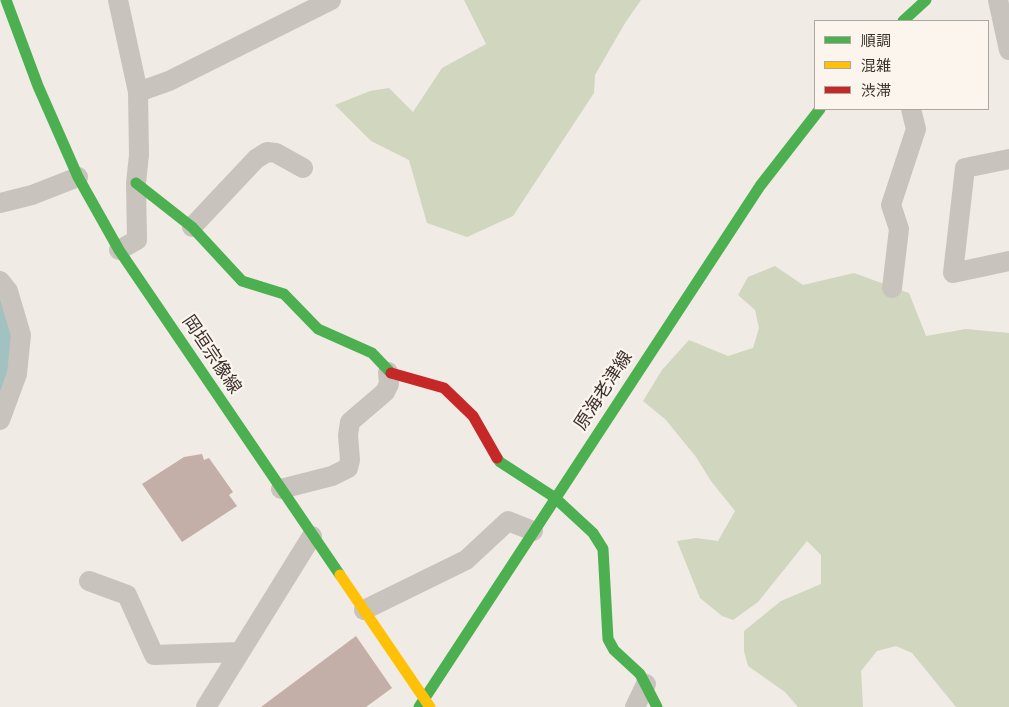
<!DOCTYPE html>
<meta charset="utf-8">
<style>
body{margin:0}
#map{position:relative;width:1009px;height:707px;overflow:hidden;background:#f0ebe5;font-family:Signika,"Noto Sans JP",sans-serif}
canvas{display:block}
.legend{position:absolute;left:814px;top:20px;width:175px;height:90px;box-sizing:border-box;background:#fbf5ee;border:1px solid #aea6a0;margin:0;padding:6px 9px;list-style:none;font-size:15px;color:#3b302b}
.legend li{display:flex;align-items:center;gap:10px;height:25px}
.legend b{width:25px;border:1px solid #aea6a0}
</style>
<div id="map">
<canvas width="1009" height="707"></canvas>
<ul class="legend">
<li><b style="height:6px;background:#4caf50"></b>順調</li>
<li><b style="height:6px;background:#ffc107"></b>混雑</li>
<li><b style="height:6px;background:#c62828"></b>渋滞</li>
</ul>
</div>
<script>
const context = document.querySelector('canvas').getContext('2d');
context.lineJoin = 'round';
function fill(path, color) { context.fillStyle = color; context.fill(path, 'evenodd'); }
const toPath = rows => new Path2D(rows.map(r => 'M' + r).join(''));
function trace(path, color, width, dash) { context.strokeStyle = color; context.lineWidth = width; context.lineCap = dash ? 'butt' : 'round'; context.setLineDash(dash || []); context.stroke(path); }
function drawText(font, color, halo, rows, align = 'center') {
  context.font = font + ' Signika,"Noto Sans JP",sans-serif'; context.lineWidth = 4.5; context.setLineDash([]); context.textBaseline = 'middle'; context.strokeStyle = halo; context.fillStyle = color; for (const [text, x, y, turn = 0] of rows) {
    context.save(); context.translate(x, y); context.rotate((+turn || 0) * Math.PI / 180); context.textAlign = isNaN(turn) ? turn : align; if (halo) context.strokeText(text, 0, 0); context.fillText(text, 0, 0); context.restore();
  }
}
fill(toPath([
 [464,0,641,0,625,23,595,75,594,93,513,216,467,237,427,223,409,160,371,141,335,105,370,91,389,88,413,112,442,68,486,44],
 [775,266,803,285,854,273,909,293,926,336,966,329,1009,333,1009,707,956,707,912,653,896,646,877,651,861,671,863,707,798,707,785,692,748,666,744,651,744,631,781,601,821,584,821,555,807,541,758,602,733,620,722,616,700,598,677,541,696,538,718,541,735,511,711,481,696,457,666,420,643,401,662,370,689,340,728,356,753,348,759,328,755,310,738,295,748,277]
]), '#d1d6bf');
fill(toPath([
 [0,297,13,334,10,373,0,401]
]), '#a1c2c1');
fill(toPath([
 [202,454,204,460,209,458,233,492,229,495,237,506,182,542,142,484,184,457],
 [356,636,392,688,366,707,261,707]
]), '#c3afa7');
trace(toPath([
 [118,0,138,92,139,155,136,183,137,240,119,250],
 [998,0,1009,50],
 [138,92,169,81,331,0],
 [1009,159,965,168,953,273,1009,261],
 [0,203,32,195,78,177],
 [192,227,256,159,267,152,276,153,303,168],
 [0,281,8,291,21,335,17,374,0,420],
 [892,288,899,229,891,205,916,129,911,109],
 [281,489,332,476,348,468,350,460,348,435,350,422,385,392,389,384,388,372],
 [89,581,127,595,154,655,238,652],
 [364,610,466,560,508,521,533,531],
 [206,707,312,536],
 [635,707,646,684]
]), '#c9c3be', 20);
trace(toPath([
 [6,0,38,86,78,177,119,250,340,575],
 [903,21,926,0],
 [136,183,192,227,242,281,284,294,318,329,372,353,391,373],
 [497,458,500,462,554,497,593,533,603,549,608,639,614,650,640,674,657,707],
 [419,707,760,186,820,109]
]), '#4caf50', 11);
trace(toPath([
 [340,575,430,707]
]), '#ffc107', 11);
trace(toPath([
 [391,373,444,388,473,416,497,458]
]), '#c62828', 11);
drawText('18px', '#3b302b', '#fbf5ee', [
 ["岡垣宗像線",211,355,56],
 ["原海老津線",604,391,-57]
]);
</script>
